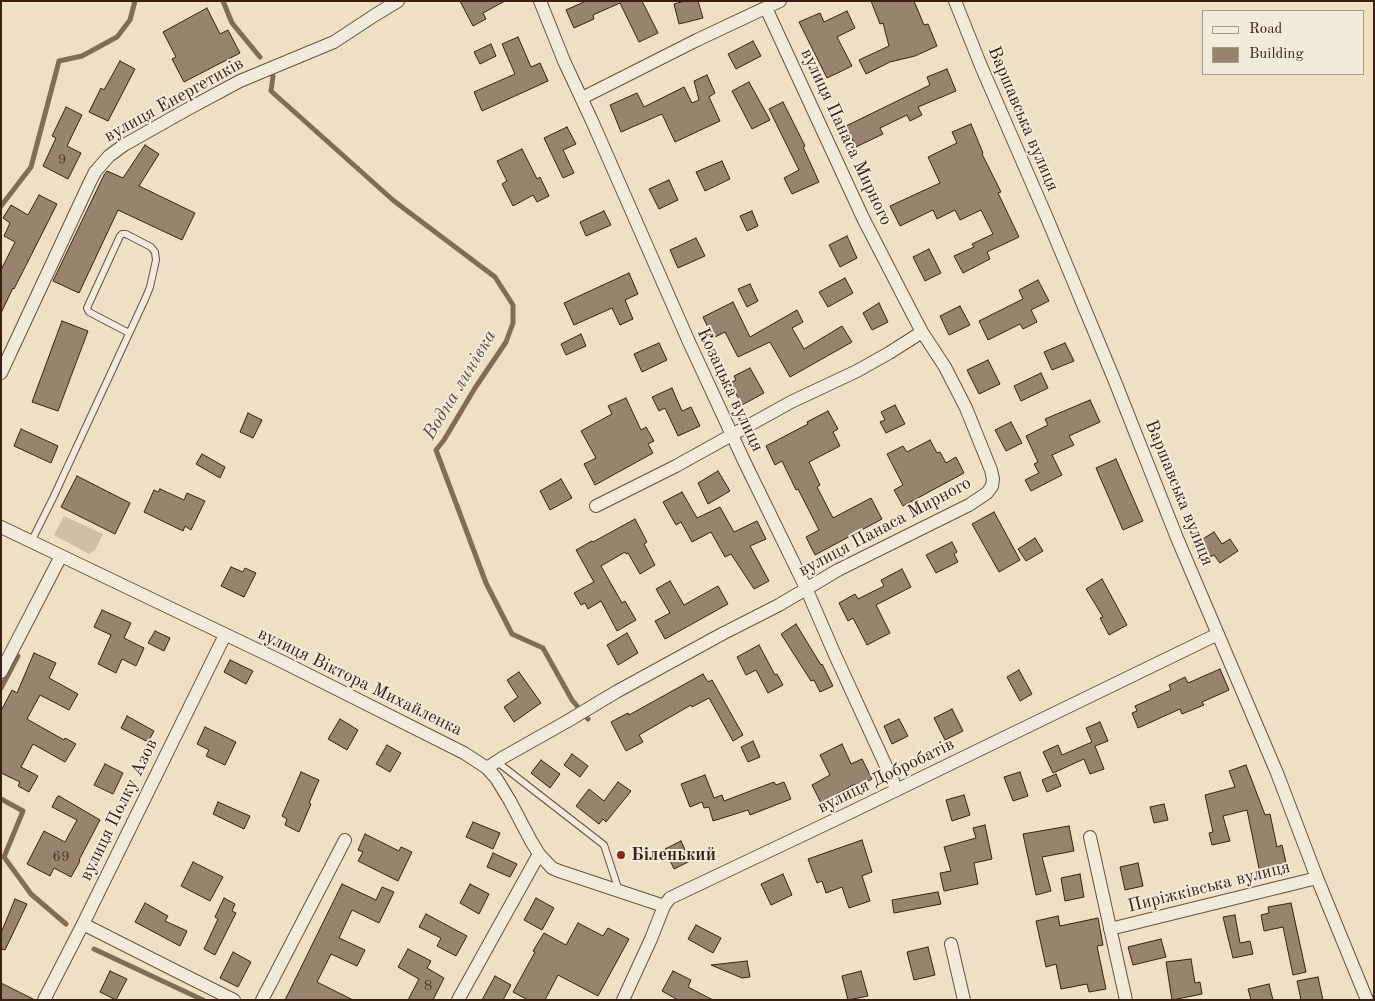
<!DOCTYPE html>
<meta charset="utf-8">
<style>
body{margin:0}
#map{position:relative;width:1375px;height:1001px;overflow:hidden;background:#ede0c5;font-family:"Old Standard TT",serif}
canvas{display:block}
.frame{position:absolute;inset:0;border:2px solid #3a2011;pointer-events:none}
.legend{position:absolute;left:1202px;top:10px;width:162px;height:65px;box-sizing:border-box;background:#f3ebd9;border:1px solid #a99a89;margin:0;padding:6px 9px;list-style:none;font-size:15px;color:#3a2011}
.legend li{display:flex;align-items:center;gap:10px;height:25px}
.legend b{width:25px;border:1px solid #a99a89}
</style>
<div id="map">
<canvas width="1375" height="1001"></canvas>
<div class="frame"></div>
<ul class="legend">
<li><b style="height:6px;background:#f3ebd9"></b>Road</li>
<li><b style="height:14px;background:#97846f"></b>Building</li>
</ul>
</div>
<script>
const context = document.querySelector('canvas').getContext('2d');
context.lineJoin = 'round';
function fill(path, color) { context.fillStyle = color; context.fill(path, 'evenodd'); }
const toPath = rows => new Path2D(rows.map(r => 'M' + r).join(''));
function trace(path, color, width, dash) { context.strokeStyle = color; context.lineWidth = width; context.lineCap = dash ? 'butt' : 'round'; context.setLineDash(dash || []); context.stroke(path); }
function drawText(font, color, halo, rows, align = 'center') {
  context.font = font + ' "Old Standard TT",serif'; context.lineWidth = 4; context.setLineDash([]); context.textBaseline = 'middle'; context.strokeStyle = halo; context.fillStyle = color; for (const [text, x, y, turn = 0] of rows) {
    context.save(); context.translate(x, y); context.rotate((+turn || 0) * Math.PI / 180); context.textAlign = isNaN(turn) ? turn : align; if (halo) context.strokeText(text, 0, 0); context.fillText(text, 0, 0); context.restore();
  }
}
fill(toPath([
 [64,516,103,534,95,550,89,554,54,535]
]), '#cfbfa6');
trace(toPath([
 [223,1,232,23,260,57],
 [270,71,273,76,271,91,394,201,495,277,513,305,513,323,506,342,475,388,444,440,436,450,486,583,512,634,543,648,572,700,588,719],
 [1,206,31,167,59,61,82,56,117,37,130,20,135,1],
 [1,688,18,656],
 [1,799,23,811,4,857,31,894,66,924],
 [94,949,203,1000]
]), '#816c58', 5);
const building = toPath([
 [460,1,505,1,483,13,486,19,473,26,460,1],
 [586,1,642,1,658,33,639,42,620,3,593,15,594,19,574,28,566,10,586,1],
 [685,1,698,1,703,18,679,24,674,4,685,1],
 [871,1,914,1,924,25,928,24,937,46,915,56,890,62,866,74,859,60,889,46,883,23,880,24,871,1],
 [207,8,220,34,228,30,240,53,184,82,172,59,176,57,163,32,207,8],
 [847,11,855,28,837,37,852,66,827,78,799,22,820,13,824,22,847,11],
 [518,37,531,67,540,63,548,81,482,111,474,92,515,74,502,44,518,37],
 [753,41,761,56,736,69,728,54,753,41],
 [491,44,496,56,480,64,474,52,491,44],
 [120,61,135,69,108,121,89,112,101,88,104,90,120,61],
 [947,69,956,91,918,107,922,115,910,121,907,115,880,128,883,134,856,147,846,126,930,85,927,77,947,69],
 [707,75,715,93,709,97,720,121,675,142,662,114,621,132,610,105,637,93,644,107,684,87,692,103,699,100,694,81,707,75],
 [749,82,770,120,752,129,732,91,749,82],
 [783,102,805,146,803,147,819,182,792,194,784,178,799,170,769,109,783,102],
 [66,107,82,115,67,146,81,153,68,179,43,166,56,138,52,136,66,107],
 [971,124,983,153,982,154,1001,192,998,193,1019,237,987,252,990,259,963,273,954,256,974,247,972,244,993,234,981,210,960,220,955,210,937,219,933,210,900,226,890,206,940,183,928,157,957,143,952,132,971,124],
 [567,127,576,144,563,150,574,173,563,178,544,138,567,127],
 [145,145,159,154,139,186,195,213,182,240,118,210,79,293,53,281,104,175,107,171,123,178,145,145],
 [522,149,537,179,540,177,549,196,537,202,533,195,513,206,502,184,507,181,497,161,522,149],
 [722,161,730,179,705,191,696,172,722,161],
 [669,180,678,200,659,209,649,189,669,180],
 [39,195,57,204,14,289,13,288,1,313,1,270,15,242,4,236,10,223,3,218,11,205,28,215,39,195],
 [604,211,611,225,586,236,580,222,604,211],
 [752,211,758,226,747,231,740,216,752,211],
 [847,236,857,258,840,267,829,245,847,236],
 [696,238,705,256,678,268,670,250,696,238],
 [929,249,941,273,925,281,913,257,929,249],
 [629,273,638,294,625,300,633,319,620,325,612,308,574,325,564,303,629,273],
 [845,278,853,293,828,307,819,292,845,278],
 [1038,280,1049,301,1031,310,1037,322,1023,329,1020,324,988,340,979,321,1023,299,1019,290,1038,280],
 [750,284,758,301,747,307,738,289,750,284],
 [733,302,750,337,797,310,803,322,792,328,804,349,842,326,852,342,790,377,770,342,738,357,725,332,713,338,703,317,733,302],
 [879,303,888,322,872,330,863,313,879,303],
 [960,306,970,325,949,335,940,316,960,306],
 [62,321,88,331,58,411,32,402,62,321],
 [581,334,586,346,566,355,561,344,581,334],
 [659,343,667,360,642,372,634,354,659,343],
 [1065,343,1074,361,1052,370,1044,352,1065,343],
 [988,360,1000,384,979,394,967,370,988,360],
 [750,368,764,393,742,405,730,383,736,380,734,376,750,368],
 [1041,373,1048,388,1021,401,1014,386,1041,373],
 [672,388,682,411,691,407,700,426,678,436,665,408,659,411,652,397,672,388],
 [626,398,641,430,646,427,654,441,648,444,653,453,595,485,584,464,596,458,581,431,612,414,608,406,626,398],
 [1090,400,1100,422,1069,436,1074,445,1052,455,1062,475,1031,491,1025,480,1039,473,1034,464,1038,462,1026,436,1048,425,1045,419,1090,400],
 [895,405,905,424,886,433,880,422,885,420,881,412,895,405],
 [828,411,838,429,833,432,840,446,809,462,820,485,817,487,833,518,871,498,882,519,815,555,806,537,819,530,798,489,796,490,782,461,775,465,766,446,808,424,807,422,828,411],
 [248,413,262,420,253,438,240,432,248,413],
 [1011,422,1022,443,1006,451,995,430,1011,422],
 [21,429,58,446,51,463,14,446,21,429],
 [930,440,937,453,940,452,946,463,956,457,964,473,903,506,894,490,903,485,887,454,903,446,907,452,930,440],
 [202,454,225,467,220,478,196,464,202,454],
 [1116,459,1143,521,1123,530,1096,468,1116,459],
 [718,471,730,491,708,504,698,483,718,471],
 [77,476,130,503,115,534,61,507,77,476],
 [561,479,572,498,550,510,540,491,561,479],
 [160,489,184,500,187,493,205,501,191,530,185,526,183,531,144,512,154,490,158,492,160,489],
 [682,492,697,518,720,507,734,532,757,521,766,539,750,546,769,581,754,589,731,554,725,557,711,532,692,542,681,522,676,525,663,502,682,492],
 [994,512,1020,560,999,572,972,524,994,512],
 [635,519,647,542,644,544,655,565,640,574,628,553,626,554,625,552,601,566,622,603,625,601,636,620,617,631,601,601,588,609,585,603,581,605,574,593,594,582,576,550,592,541,593,542,635,519],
 [1214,532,1222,544,1230,539,1238,551,1220,563,1214,555,1202,561,1193,545,1214,532],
 [1035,538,1043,551,1026,561,1018,549,1035,538],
 [952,542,957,552,954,554,958,562,936,573,926,555,952,542],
 [231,567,243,572,245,568,256,573,244,597,221,586,231,567],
 [902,569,911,587,876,605,890,633,867,645,853,618,848,621,839,603,855,594,858,599,884,586,881,580,902,569],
 [1102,579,1127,625,1109,635,1100,618,1103,617,1086,589,1102,579],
 [670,581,684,605,718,586,728,604,665,639,655,621,670,613,656,589,670,581],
 [102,610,131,623,124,638,144,648,136,666,122,659,116,673,98,664,111,635,94,627,102,610],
 [796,624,821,665,822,664,833,686,820,692,814,680,811,681,781,634,796,624],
 [155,631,170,638,164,651,148,643,155,631],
 [627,633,638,653,618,665,607,645,627,633],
 [759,645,775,675,777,674,783,685,768,693,756,670,746,675,737,657,759,645],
 [34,653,56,663,49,678,78,694,69,710,40,695,27,719,64,740,65,738,76,744,65,762,33,744,21,767,38,776,29,792,18,786,20,782,1,773,1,711,12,690,17,693,34,653],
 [230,660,253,671,246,684,224,672,230,660],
 [1220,669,1229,690,1202,702,1204,705,1182,714,1180,709,1138,728,1132,713,1137,711,1135,706,1171,690,1169,685,1185,677,1188,683,1220,669],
 [1019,670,1032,694,1020,701,1007,677,1019,670],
 [519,672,541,703,514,722,504,707,518,697,507,680,519,672],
 [703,674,708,682,712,680,743,735,733,741,709,698,692,707,691,705,639,735,643,742,626,751,611,722,628,713,629,715,703,674],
 [952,709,963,731,945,740,934,718,952,709],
 [127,716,154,731,148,742,121,728,127,716],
 [340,719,358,730,347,750,328,739,340,719],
 [899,719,908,736,892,744,884,726,899,719],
 [1100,722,1108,741,1095,746,1104,769,1090,774,1084,759,1053,773,1043,752,1058,745,1062,755,1092,742,1086,728,1100,722],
 [205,727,236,742,225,765,206,756,209,750,197,744,205,727],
 [753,741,760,757,748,762,741,747,753,741],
 [842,744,851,764,862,759,872,779,857,787,855,784,821,803,812,785,830,775,820,755,842,744],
 [387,745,401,753,390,772,376,764,387,745],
 [572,754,588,766,580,777,564,765,572,754],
 [541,760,560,774,550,788,531,773,541,760],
 [105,764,123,773,113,794,94,785,105,764],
 [1246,765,1265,815,1270,814,1277,847,1282,845,1287,867,1260,873,1247,810,1223,816,1230,841,1212,845,1209,833,1213,832,1205,795,1235,787,1229,771,1246,765],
 [301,772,319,780,309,803,311,804,299,832,285,825,287,819,282,816,301,772],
 [1020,772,1028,796,1013,801,1004,777,1020,772],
 [1056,774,1061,786,1047,792,1042,780,1056,774],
 [705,775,714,798,722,795,724,801,774,782,776,785,784,782,791,799,750,815,748,810,713,821,709,807,704,808,702,802,690,807,681,784,705,775],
 [618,782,631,791,606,822,603,819,599,824,576,806,589,789,604,801,618,782],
 [964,795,970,815,952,821,946,800,964,795],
 [59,796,100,820,79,860,80,861,71,877,54,868,50,876,27,864,44,831,65,842,77,820,52,807,57,797,59,796],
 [218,802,250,816,244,829,213,814,218,802],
 [1164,804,1168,820,1154,823,1150,807,1164,804],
 [473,822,500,833,493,849,466,837,473,822],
 [985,825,992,859,974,863,978,884,944,891,940,873,951,871,944,847,976,838,973,828,985,825],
 [1069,826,1074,851,1042,857,1051,891,1036,895,1023,834,1069,826],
 [365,834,399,851,401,847,412,852,398,881,358,861,363,852,358,850,365,834],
 [862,840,872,872,862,876,870,901,849,908,842,887,826,893,822,881,817,883,808,859,862,840],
 [681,841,690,861,674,869,665,849,681,841],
 [493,853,517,864,510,877,487,867,493,853],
 [193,862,223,877,210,901,181,886,193,862],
 [1138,863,1143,886,1125,890,1120,867,1138,863],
 [783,874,792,895,771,905,761,884,783,874],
 [1080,874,1084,897,1065,901,1061,878,1080,874],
 [342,884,376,900,382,887,394,892,379,923,352,910,339,938,365,950,357,966,331,954,317,982,353,1000,285,1000,342,884],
 [470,884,489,894,479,914,460,903,470,884],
 [938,892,941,904,894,913,892,900,938,892],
 [224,898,235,904,232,911,236,913,215,955,204,949,218,919,215,917,224,898],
 [536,898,554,908,542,930,524,920,536,898],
 [15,899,27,904,5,950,1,949,1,933,15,899],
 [145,903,168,916,165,921,187,931,180,946,135,922,145,903],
 [1291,903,1306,972,1293,975,1283,927,1264,931,1261,915,1269,913,1268,907,1291,903],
 [426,914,467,936,456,956,437,946,441,938,419,927,426,914],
 [1235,915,1240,943,1250,941,1253,954,1233,958,1223,917,1235,915],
 [1058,916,1060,926,1098,918,1103,945,1097,946,1106,989,1089,992,1087,984,1061,989,1056,964,1046,967,1036,921,1058,916],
 [578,923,603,936,608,928,629,939,598,996,558,975,545,1000,528,1000,513,992,535,952,533,951,544,933,566,945,578,923],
 [696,925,721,938,713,953,688,939,696,925],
 [1161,939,1166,957,1133,965,1128,947,1161,939],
 [928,947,935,975,914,980,907,952,928,947],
 [408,949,431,961,427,968,444,978,433,1000,408,1000,419,979,398,967,408,949],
 [233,952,251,962,238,987,220,978,233,952],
 [1191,959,1195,983,1200,982,1202,994,1172,1000,1166,962,1191,959],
 [747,961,750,977,742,978,711,965,747,961],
 [110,971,127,979,116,1000,100,992,110,971],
 [673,971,691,980,688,987,713,1000,678,1000,662,991,673,971],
 [861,971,868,996,848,1000,842,976,861,971],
 [495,976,511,985,503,1000,482,1000,495,976],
 [1318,977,1323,1000,1301,1000,1297,981,1318,977],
 [1,983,35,1000,1,1000,1,983],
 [1269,984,1273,1000,1251,1000,1248,989,1269,984]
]);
fill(building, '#97846f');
trace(building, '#3a2011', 1);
const service = toPath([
 [31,542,53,498,146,297,150,287,156,260,155,252,151,247,126,234,122,234,120,236,87,308,89,312,129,333],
 [496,761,604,845,619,891]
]);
const minor = toPath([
 [540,1,564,61,592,121,689,342,745,463,806,588,835,655,897,790],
 [955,1,981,66,1047,218,1114,379,1177,538,1277,773,1317,878,1367,1000],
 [582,98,697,40,780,1],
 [1,373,89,184,95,172,109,156,124,145,186,110,240,81,334,42,375,15,398,1],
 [596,506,676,466,791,402,857,371,889,353,922,332],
 [1,527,285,663,464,753,487,768,496,778,510,801,531,841,539,854,552,868,559,871,664,906],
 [1,672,61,556],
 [487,768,502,758,566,722,616,692,722,634,779,605,838,570,969,505,987,493,992,486,993,479,991,470,966,408,945,367,922,332,912,313,863,218,766,8],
 [1090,837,1126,1000],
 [83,924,168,967,234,1000],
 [1110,929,1317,878],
 [951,944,964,1000],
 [44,1000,83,924,225,635],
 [262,1000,345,840],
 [458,1000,539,854],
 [623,1000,651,939,664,906,670,898,847,814,1218,634]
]);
trace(service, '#67503e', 8);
trace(minor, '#67503e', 14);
trace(service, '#f3ebd9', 6);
trace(minor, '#f3ebd9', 12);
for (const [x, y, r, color] of [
 [621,855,5,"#8f2418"]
]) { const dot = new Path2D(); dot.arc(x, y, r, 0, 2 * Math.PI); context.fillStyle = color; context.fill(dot); trace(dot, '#f3ebd9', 2); }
drawText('15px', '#513928', null, [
 ["9",62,160],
 ["69",61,857],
 ["8",428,986]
]);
drawText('18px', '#3a2011', '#f3ebd9', [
 ["вулиця Енергетиків",174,100,-29],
 ["Варшавська вулиця",1023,119,67],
 ["вулиця Панаса Мирного",846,137,65],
 ["Козацька вулиця",730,390,65],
 ["Варшавська вулиця",1179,493,68],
 ["вулиця Панаса Мирного",885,527,-28],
 ["вулиця Віктора Михайленка",360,682,26],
 ["вулиця Добробатів",886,776,-26],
 ["вулиця Полку Азов",119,810,-64],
 ["Пиріжківська вулиця",1209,887,-14]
]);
drawText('bold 18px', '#3a2011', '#f3ebd9', [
 ["Біленький",631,855]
], 'left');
drawText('italic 19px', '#634c3b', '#f3ebd9', [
 ["Водна линівка",460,385,-59]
]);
</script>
